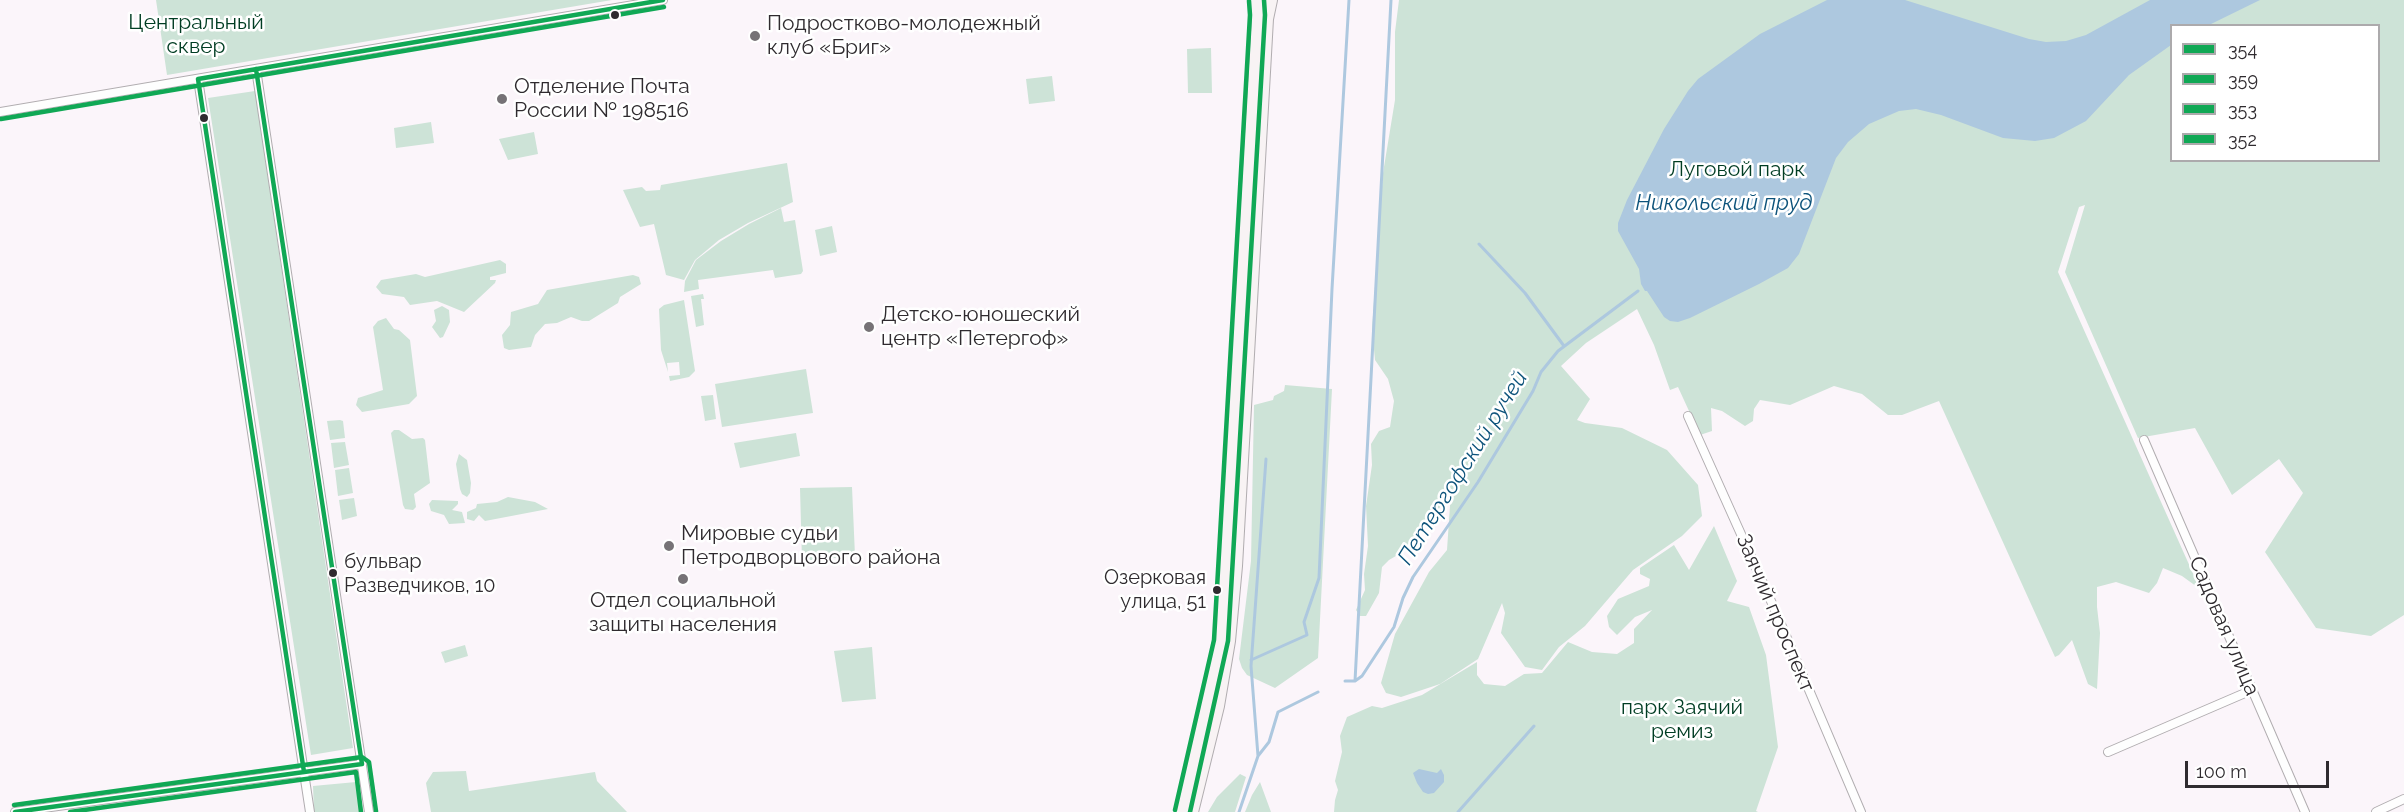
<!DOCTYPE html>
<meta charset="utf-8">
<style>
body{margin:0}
#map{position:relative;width:2404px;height:812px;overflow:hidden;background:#fbf5fa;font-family:Raleway,sans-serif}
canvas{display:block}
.legend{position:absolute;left:2170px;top:24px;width:210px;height:138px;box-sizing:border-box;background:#fff;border:2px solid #acaaac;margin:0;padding:8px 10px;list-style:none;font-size:18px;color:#2f2b2f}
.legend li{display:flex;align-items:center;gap:12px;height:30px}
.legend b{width:30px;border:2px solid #acaaac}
.scale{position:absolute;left:2185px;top:761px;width:144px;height:27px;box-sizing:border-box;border:3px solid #2f2b2f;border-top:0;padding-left:8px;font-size:18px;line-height:21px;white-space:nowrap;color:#2f2b2f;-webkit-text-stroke:4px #fff;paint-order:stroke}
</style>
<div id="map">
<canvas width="2404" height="812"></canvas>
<ul class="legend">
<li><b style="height:8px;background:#10a855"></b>354</li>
<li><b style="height:8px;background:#10a855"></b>359</li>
<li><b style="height:8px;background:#10a855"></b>353</li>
<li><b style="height:8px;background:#10a855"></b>352</li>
</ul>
<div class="scale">100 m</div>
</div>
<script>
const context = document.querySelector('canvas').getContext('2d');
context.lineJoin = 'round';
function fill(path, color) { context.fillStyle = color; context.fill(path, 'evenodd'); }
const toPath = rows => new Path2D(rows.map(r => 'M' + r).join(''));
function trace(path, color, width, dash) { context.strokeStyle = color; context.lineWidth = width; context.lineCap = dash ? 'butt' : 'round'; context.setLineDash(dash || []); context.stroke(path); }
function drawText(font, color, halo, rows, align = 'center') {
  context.font = font + ' Raleway,sans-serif'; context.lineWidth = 5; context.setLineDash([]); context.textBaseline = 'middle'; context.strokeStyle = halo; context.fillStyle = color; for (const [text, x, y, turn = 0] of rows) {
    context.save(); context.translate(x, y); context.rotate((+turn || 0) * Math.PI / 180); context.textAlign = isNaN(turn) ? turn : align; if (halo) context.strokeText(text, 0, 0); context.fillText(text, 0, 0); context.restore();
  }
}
fill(toPath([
 [156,0,612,0,167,75],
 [1399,0,2404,0,2404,615,2371,636,2316,628,2265,552,2303,493,2279,459,2232,495,2195,428,2138,438,2065,272,2085,205,2079,207,2058,272,2200,589,2182,576,2163,568,2157,583,2149,593,2116,582,2097,587,2097,607,2100,633,2097,689,2088,684,2072,640,2059,655,2055,657,1939,401,1902,415,1888,415,1862,394,1834,386,1790,405,1760,400,1754,409,1753,421,1745,426,1722,411,1711,408,1712,431,1700,435,1678,387,1670,390,1654,345,1637,309,1586,343,1561,366,1590,399,1577,420,1585,423,1622,428,1667,450,1698,485,1702,516,1682,536,1633,570,1585,626,1559,647,1542,670,1525,667,1501,633,1505,613,1502,603,1478,659,1440,684,1401,697,1386,693,1381,683,1395,634,1429,572,1447,550,1451,491,1436,513,1401,553,1389,560,1382,567,1379,593,1366,616,1360,616,1356,610,1365,590,1364,574,1368,546,1366,506,1372,465,1371,444,1379,431,1390,427,1394,401,1388,379,1375,360,1372,329,1383,173,1395,100,1395,32],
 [2172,26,2378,26,2378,160,2172,160],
 [1211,48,1212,93,1188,93,1187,49],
 [1052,76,1055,101,1029,104,1026,79],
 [255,91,353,748,311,755,208,98],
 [431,122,434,143,396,148,394,128],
 [534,132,538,154,508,160,499,139],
 [787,163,793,202,748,223,719,240,695,260,684,280,666,275,654,224,640,227,623,190,642,187,646,191,660,190,661,185],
 [781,208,784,222,795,220,803,271,801,274,775,278,773,270,698,280,699,289,684,292,685,281,696,260,721,241,749,224],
 [832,226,837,252,820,256,815,230],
 [500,260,506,264,506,273,490,277,490,280,496,280,495,283,464,312,437,301,410,305,404,297,382,294,376,287,381,280,416,274,425,277],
 [633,275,639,277,641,284,620,297,618,303,589,321,582,321,571,317,557,323,545,324,535,335,531,347,509,350,504,348,502,335,510,325,511,312,538,304,547,290],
 [703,294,704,299,701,299,704,325,696,327,691,296],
 [684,300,695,371,689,377,670,381,669,376,680,375,679,362,667,363,668,372,661,350,659,309,664,305],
 [442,306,449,310,450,322,443,337,440,338,432,327,436,321,434,310],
 [386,318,394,329,399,330,410,340,417,396,409,404,362,412,356,405,358,398,383,390,373,327,378,321],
 [806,369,813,413,722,427,715,384],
 [1285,385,1332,389,1318,658,1275,688,1247,675,1242,668,1239,659,1251,561,1254,405,1273,400,1274,396,1284,391],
 [713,395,716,419,705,421,701,396],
 [340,420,343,421,345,438,330,440,327,421],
 [394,430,399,430,412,439,423,438,425,440,430,483,414,494,416,507,413,510,405,509,403,505,391,433],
 [796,433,800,456,740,468,734,443],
 [345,442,349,465,334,468,331,443],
 [459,454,467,460,471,483,470,493,467,497,462,494,460,489,456,464],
 [349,468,353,493,338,496,335,470],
 [852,487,855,556,802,561,800,488],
 [508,497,535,502,548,509,485,521,479,515,474,521,467,519,467,512,476,508,477,504,497,502],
 [354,498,357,516,342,520,339,500],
 [432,500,458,501,458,504,452,510,462,512,465,523,449,524,444,515,431,511,429,504],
 [1714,526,1737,581,1727,601,1749,607,1766,655,1778,747,1756,811,1758,812,1334,812,1335,800,1338,790,1335,781,1342,752,1340,736,1347,717,1372,706,1382,708,1422,695,1477,662,1477,675,1484,684,1505,686,1524,674,1542,673,1568,642,1592,652,1617,654,1634,643,1634,629,1652,610,1635,617,1617,635,1609,627,1607,616,1618,599,1649,586,1650,579,1640,574,1640,568,1674,545,1689,570],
 [465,645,468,656,445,663,441,652],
 [872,647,876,699,842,702,834,651],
 [466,771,469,791,595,772,597,781,627,812,431,812,426,783,433,772],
 [1240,774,1246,777,1235,812,1208,812,1217,797],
 [356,782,359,785,363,812,314,812,313,786],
 [1260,782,1271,812,1245,812,1252,795]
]), '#cde3d7');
fill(toPath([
 [1827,0,1905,0,2029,39,2046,42,2066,41,2086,35,2150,0,2260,0,2209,25,2172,26,2171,45,2129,75,2086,121,2054,138,2035,141,2003,138,1941,115,1916,109,1899,111,1869,124,1848,142,1836,158,1799,254,1788,268,1759,284,1690,318,1678,322,1670,321,1664,317,1647,291,1645,291,1641,284,1639,269,1618,231,1618,223,1627,200,1664,129,1688,91,1698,79,1760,34],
 [1419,769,1437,773,1441,769,1444,775,1444,782,1434,793,1428,794,1423,792,1417,783,1413,773]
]), '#adc8df');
trace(toPath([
 [1479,244,1525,293,1564,346],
 [1251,660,1307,635,1304,622,1319,578,1332,289,1349,0],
 [1345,681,1355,681,1362,676,1394,627,1403,598,1413,577,1478,482,1533,391,1541,372,1558,351,1638,291],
 [1355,681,1391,0],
 [1258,756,1251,666,1266,459],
 [1239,812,1258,756,1269,742,1278,712,1318,692],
 [1458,812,1534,726]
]), '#adc8df', 3);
const street = toPath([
 [256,69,369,812],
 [198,79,310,812],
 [0,112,663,0],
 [1688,416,1775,610,1861,812],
 [2144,440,2305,812],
 [2108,752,2252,690],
 [15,812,362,764],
 [2376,812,2404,799]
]);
const secondary = toPath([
 [1182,812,1221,641,1258,15,1256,0],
 [1192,812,1218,706,1229,641,1236,566,1267,19,1271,0]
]);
trace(street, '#b1adb0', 10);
trace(secondary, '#b1adb0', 14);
trace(street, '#fefefe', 8);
trace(secondary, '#f8f3f4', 12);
trace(toPath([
 [304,772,198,79,663,0],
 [15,812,362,764,256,69]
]), '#10a855', 4.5);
trace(toPath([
 [70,812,356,772,361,812],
 [1190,812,1228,641,1265,15,1264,0]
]), '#10a855', 4.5);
trace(toPath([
 [14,805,362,757,369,762,376,811],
 [1175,810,1214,640,1250,15,1249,1]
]), '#10a855', 4.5);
trace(toPath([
 [1,119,664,7]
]), '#10a855', 4.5);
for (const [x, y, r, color] of [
 [615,15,5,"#2f2b2f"],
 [755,36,6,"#767276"],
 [502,99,6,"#767276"],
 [204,118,5,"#2f2b2f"],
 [869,327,6,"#767276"],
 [669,546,6,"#767276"],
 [333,573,5,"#2f2b2f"],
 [683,579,6,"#767276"],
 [1217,590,5,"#2f2b2f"]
]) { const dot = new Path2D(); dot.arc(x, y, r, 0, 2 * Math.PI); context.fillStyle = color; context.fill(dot); trace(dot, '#fff', 2); }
drawText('20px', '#2f2b2f', '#fff', [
 ["бульвар",344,562],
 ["Разведчиков, 10",344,586],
 ["Озерковая",1206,578,"right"],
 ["улица, 51",1206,602,"right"]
], 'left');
drawText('21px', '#003d23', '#fff', [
 ["Центральный",196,23],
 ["сквер",196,47],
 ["Луговой парк",1737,170],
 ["парк Заячий",1682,708],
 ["ремиз",1682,732]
]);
drawText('21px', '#2f2b2f', '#fff', [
 ["Подростково-молодежный",767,24],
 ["клуб «Бриг»",767,48],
 ["Отделение Почта",514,87],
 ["России № 198516",514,111],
 ["Детско-юношеский",881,315],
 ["центр «Петергоф»",881,339],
 ["Мировые судьи",681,534],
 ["Петродворцового района",681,558],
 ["Отдел социальной",683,601,"center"],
 ["защиты населения",683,625,"center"]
], 'left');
drawText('21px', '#2f2b2f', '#fff', [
 ["Заячий проспект",1775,613,67],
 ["Садовая улица",2224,626,67]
]);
drawText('italic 22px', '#0d537b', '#fff', [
 ["Никольский пруд",1724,203],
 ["Петергофский ручей",1463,468,-58]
]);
</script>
